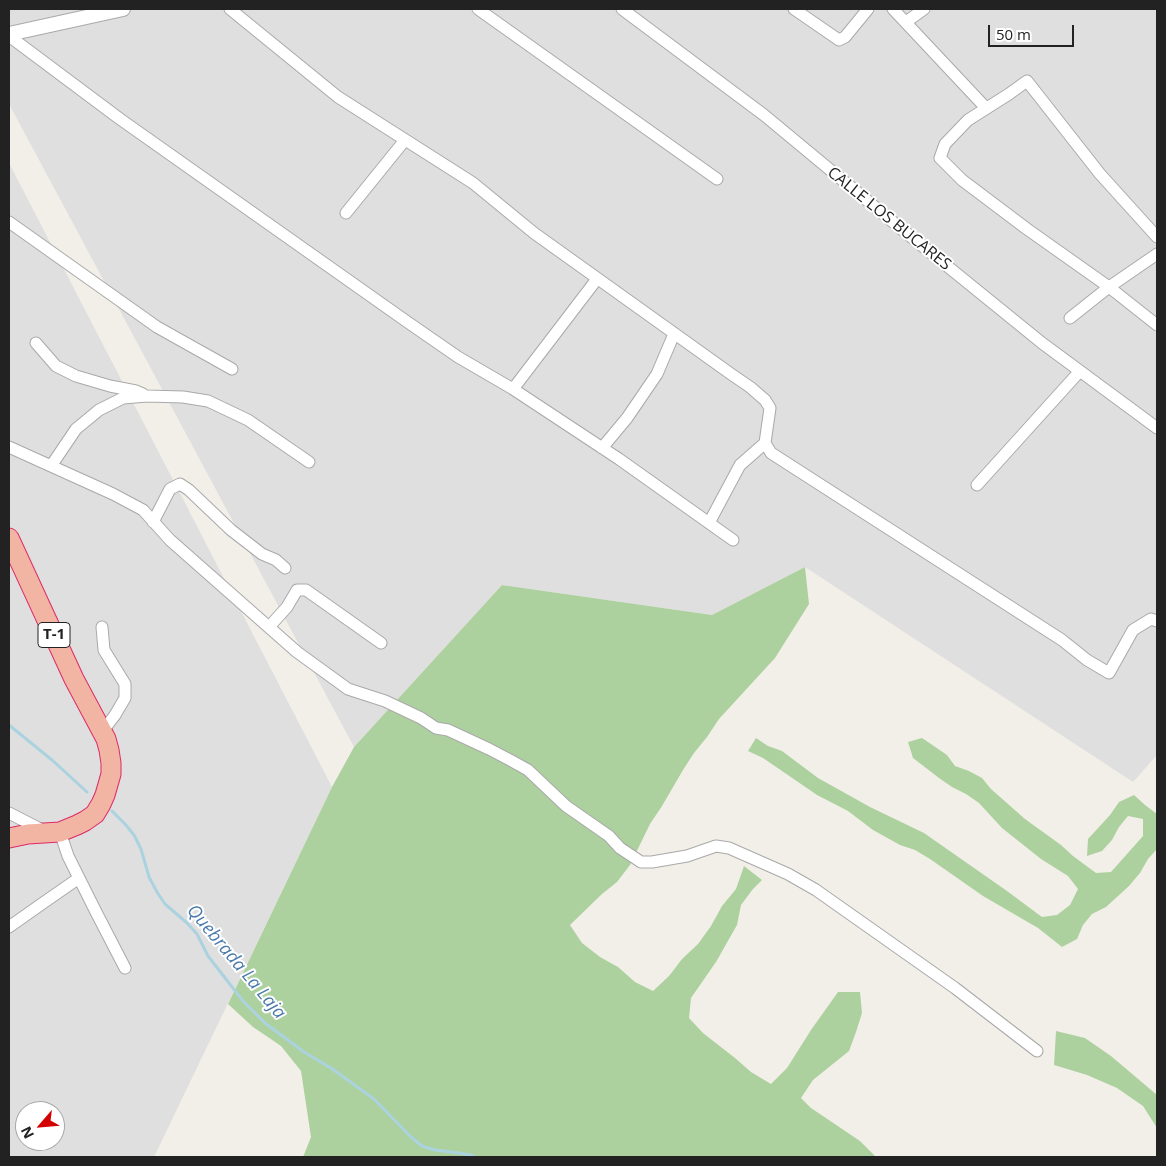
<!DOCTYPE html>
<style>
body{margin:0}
#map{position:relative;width:1166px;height:1166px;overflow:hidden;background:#f2efe9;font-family:"Open Sans",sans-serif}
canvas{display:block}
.frame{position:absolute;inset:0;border:10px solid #222;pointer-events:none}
.north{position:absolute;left:15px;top:1101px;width:50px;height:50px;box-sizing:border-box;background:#fff;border:1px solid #a7a7a7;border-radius:50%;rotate:243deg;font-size:14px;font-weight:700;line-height:20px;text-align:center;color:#222}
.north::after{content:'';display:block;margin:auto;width:18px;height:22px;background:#d40000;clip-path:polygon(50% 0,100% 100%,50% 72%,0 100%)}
.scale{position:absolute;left:988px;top:25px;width:86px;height:22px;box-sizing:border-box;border:2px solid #222;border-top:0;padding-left:6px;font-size:15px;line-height:18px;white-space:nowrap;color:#222;-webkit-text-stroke:4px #fff;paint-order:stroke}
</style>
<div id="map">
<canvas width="1166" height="1166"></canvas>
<div class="frame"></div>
<div class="north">N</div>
<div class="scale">50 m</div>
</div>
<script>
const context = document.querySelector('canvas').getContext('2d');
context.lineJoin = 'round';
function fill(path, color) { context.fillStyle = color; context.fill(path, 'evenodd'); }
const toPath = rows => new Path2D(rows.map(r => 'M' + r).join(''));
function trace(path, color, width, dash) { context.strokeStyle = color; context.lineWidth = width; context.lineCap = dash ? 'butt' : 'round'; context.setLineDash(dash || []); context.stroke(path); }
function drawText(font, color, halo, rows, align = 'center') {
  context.font = font + ' "Open Sans",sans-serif'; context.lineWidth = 4; context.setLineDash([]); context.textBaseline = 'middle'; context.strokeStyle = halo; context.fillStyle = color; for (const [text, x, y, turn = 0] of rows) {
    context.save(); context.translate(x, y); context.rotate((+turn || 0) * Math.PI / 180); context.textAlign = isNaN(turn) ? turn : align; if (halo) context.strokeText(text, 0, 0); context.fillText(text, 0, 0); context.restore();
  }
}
fill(toPath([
 [9,9,1157,9,1157,755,1133,782,805,567,712,615,502,585,354,747,9,104],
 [9,163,332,787,154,1157,9,1157],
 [25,1111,55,1111,55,1141,25,1141]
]), '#e0dfdf');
fill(toPath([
 [805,567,809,604,775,658,719,719,707,737,694,753,683,770,662,806,650,824,630,865,617,882,602,894,570,925,582,943,600,957,618,967,635,982,653,991,669,976,682,959,698,944,711,926,722,906,736,889,744,866,762,880,753,889,741,905,737,925,716,962,691,998,689,1018,703,1033,735,1058,751,1072,771,1084,787,1068,811,1030,838,992,860,992,862,1013,856,1032,849,1051,813,1080,801,1098,811,1108,860,1141,876,1157,303,1157,311,1137,301,1071,281,1046,253,1027,228,1004,332,787,354,747,502,585,712,615],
 [756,738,768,746,782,751,818,778,870,807,924,833,1007,891,1042,917,1057,915,1070,905,1078,889,1068,876,1041,859,1002,828,979,803,966,794,952,787,939,778,913,758,908,742,922,738,947,755,955,766,969,771,982,778,991,789,1025,819,1061,845,1073,856,1096,873,1111,872,1143,836,1143,819,1128,816,1119,827,1112,840,1102,851,1087,856,1088,839,1110,815,1119,802,1134,795,1145,805,1157,814,1157,849,1148,859,1140,873,1129,886,1106,907,1092,914,1083,925,1077,939,1062,947,1038,928,983,896,930,859,915,850,900,845,873,830,848,811,817,795,763,758,748,751],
 [1056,1031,1085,1038,1111,1056,1157,1095,1157,1128,1143,1106,1117,1088,1087,1075,1054,1065]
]), '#add19e');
trace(toPath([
 [9,725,52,760,87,792],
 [112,811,125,824,134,835,141,849,149,877,157,892,165,904,187,923,197,934,208,956,243,1001,265,1023,304,1052,331,1068,374,1099,411,1137,422,1146,435,1150,459,1153,471,1155,474,1157]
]), '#aad3df', 3);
const minor = toPath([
 [230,9,338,97,473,183,534,233,731,374,750,387,765,400,770,408,765,443,771,453,1062,640,1087,660,1109,673,1133,630,1151,619,1157,621],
 [478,9,717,179],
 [622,9,764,115,899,227,1042,343,1157,428],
 [794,9,839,40,845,37,868,9],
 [893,9,986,108],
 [906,22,924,9],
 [9,36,120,119,406,321,458,357,513,389,619,459,733,540],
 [346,213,405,140],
 [9,222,157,327,232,369],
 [1157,237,1100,174,1027,81,1009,94,968,120,945,144,940,158,962,180,1027,229,1109,287,1157,325],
 [1070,318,1109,287,1157,254],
 [36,343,56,366,76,376,110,386,136,391,143,394],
 [513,389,597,279],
 [9,447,51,466,76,429,99,410,123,398,147,396,183,397,208,401,248,420,309,462],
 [602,448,627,418,657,374,674,334],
 [51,466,113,494,143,510,170,540,297,652,348,689,385,701,421,718,436,728,448,730,489,749,510,760,528,770,566,806,609,836,620,848,641,862,652,862,687,856,716,846,729,848,788,874,816,890,955,988,1037,1051],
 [977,485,1080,371],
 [153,522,170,489,180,484,189,490,231,530,262,554,276,560,285,568],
 [709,523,740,465,765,443],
 [269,627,287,607,297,590,306,590,381,643],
 [102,732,115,715,125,698,125,684,104,650,102,627],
 [9,813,44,831],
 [60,832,68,856,96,912,125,968],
 [9,927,43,903,79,878]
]);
const tertiary = toPath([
 [9,34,123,9]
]);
const trunk = toPath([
 [9,538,74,679,106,739,109,750,111,763,111,774,105,795,101,804,95,814,85,821,77,825,60,832,28,834,9,838]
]);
trace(minor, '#a9a9a9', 13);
trace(tertiary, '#a9a9a9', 16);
trace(trunk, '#dc2a67', 21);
trace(minor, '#fff', 11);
trace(tertiary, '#fff', 14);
trace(trunk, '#f2b4a3', 19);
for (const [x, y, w] of [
 [54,635,32]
]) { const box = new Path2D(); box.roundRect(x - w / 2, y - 12.5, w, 25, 4); context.fillStyle = '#fff'; context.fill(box); trace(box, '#222', 1); }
drawText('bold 15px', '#222', null, [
 ["T-1",54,635]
]);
drawText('16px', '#222', '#fff', [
 ["CALLE LOS BUCARES",889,219,39]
]);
drawText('italic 18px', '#4a7aab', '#fff', [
 ["Quebrada La Laja",236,962,50]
]);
</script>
